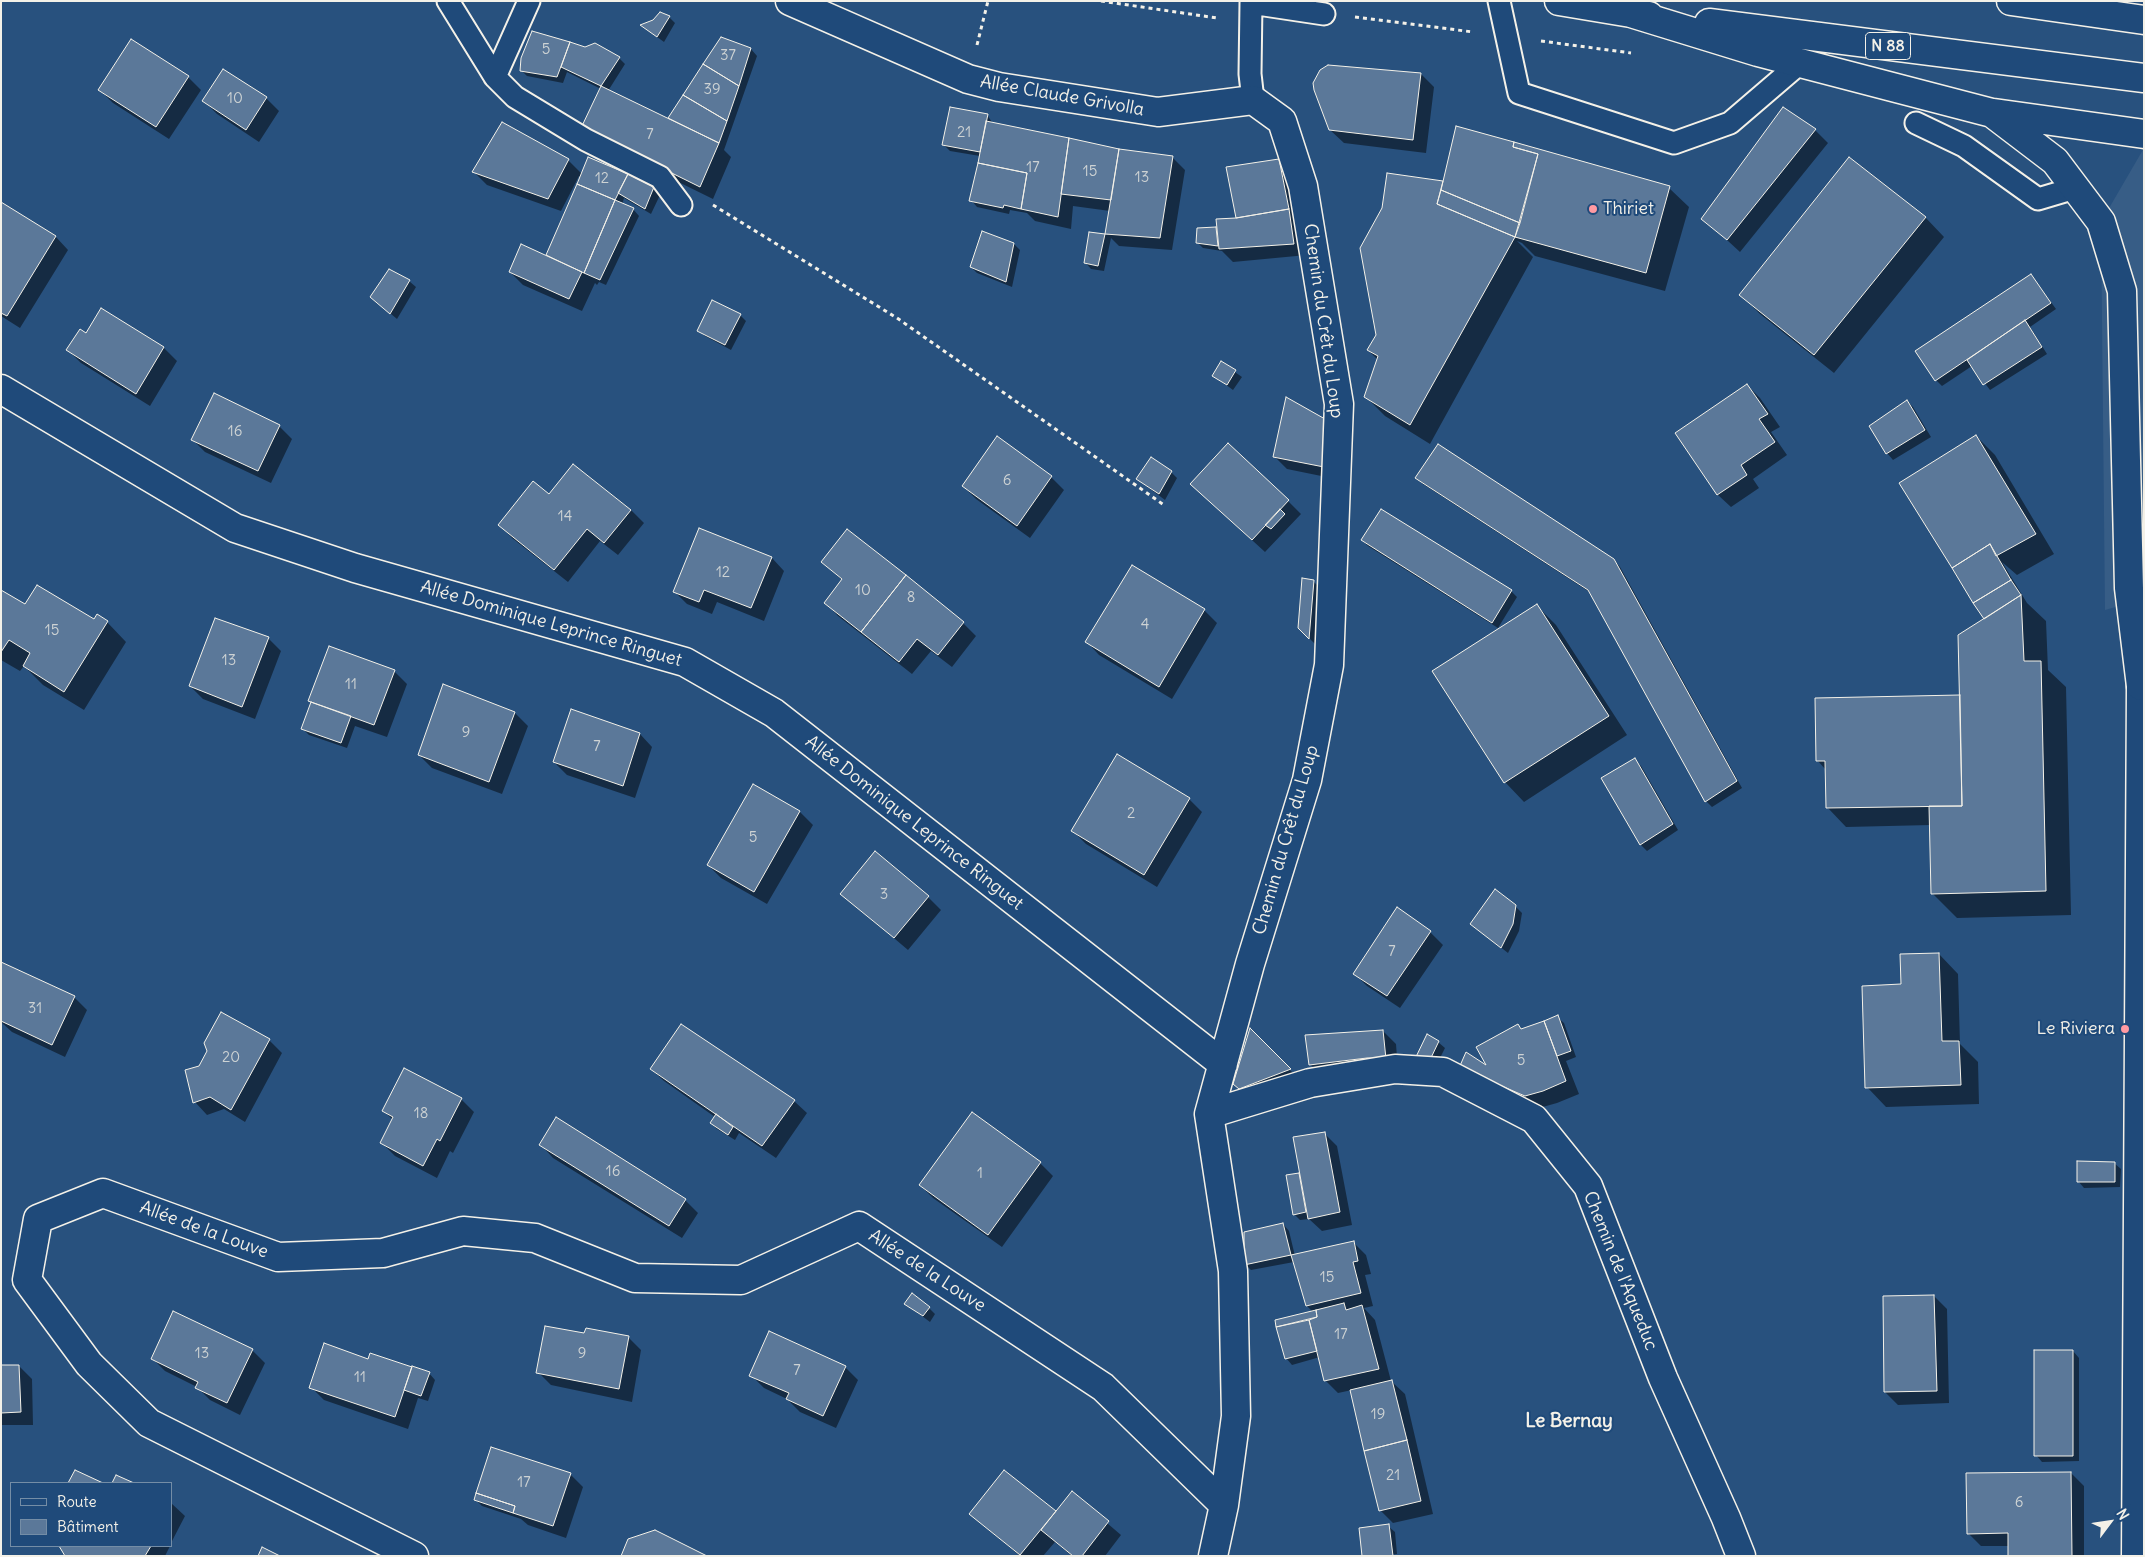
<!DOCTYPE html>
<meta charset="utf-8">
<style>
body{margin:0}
#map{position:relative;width:2145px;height:1557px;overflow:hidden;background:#28517e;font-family:Delius,sans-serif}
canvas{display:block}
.frame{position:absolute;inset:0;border:2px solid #f4f1e8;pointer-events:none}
.legend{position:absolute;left:10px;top:1482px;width:162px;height:65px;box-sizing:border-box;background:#1f4a7a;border:1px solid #748da6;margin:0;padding:6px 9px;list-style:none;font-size:15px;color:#f4f1e8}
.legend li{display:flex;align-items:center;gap:10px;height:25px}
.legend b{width:25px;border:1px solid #748da6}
.north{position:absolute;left:2085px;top:1497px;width:50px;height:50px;-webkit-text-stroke:4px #1f4a7a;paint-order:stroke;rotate:59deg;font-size:14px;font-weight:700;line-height:20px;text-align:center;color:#f4f1e8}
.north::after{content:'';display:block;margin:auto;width:18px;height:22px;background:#f4f1e8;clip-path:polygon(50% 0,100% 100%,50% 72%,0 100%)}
</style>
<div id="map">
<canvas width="2145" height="1557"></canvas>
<div class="frame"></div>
<ul class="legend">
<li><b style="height:6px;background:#1f4a7a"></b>Route</li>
<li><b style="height:14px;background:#5b7899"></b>Bâtiment</li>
</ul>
<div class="north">N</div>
</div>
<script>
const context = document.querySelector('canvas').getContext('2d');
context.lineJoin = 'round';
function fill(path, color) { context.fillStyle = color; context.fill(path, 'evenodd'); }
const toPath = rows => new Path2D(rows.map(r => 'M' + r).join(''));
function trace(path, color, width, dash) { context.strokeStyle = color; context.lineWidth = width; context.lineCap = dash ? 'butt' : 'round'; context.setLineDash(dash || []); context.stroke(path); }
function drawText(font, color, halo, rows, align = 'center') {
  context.font = font + ' Delius,sans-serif'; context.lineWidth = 4; context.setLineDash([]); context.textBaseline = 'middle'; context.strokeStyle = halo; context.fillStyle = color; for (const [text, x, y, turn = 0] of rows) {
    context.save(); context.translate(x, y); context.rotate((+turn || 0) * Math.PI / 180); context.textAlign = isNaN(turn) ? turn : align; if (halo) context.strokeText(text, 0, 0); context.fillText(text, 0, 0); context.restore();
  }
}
fill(toPath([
 [2144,148,2144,599,2105,610,2101,222]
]), '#375d86');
fill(toPath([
 [661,14,669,17,675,23,664,42,642,26,653,21],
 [533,32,619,58,625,64,608,91,673,122,669,118,751,49,757,56,724,150,731,157,713,199,595,141,601,89,567,72,563,83,527,76,521,70],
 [1421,74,1434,87,1426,153,1344,143,1330,130],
 [188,77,201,90,169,139,113,103,100,90],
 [266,98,279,111,259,142,217,114,204,101],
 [1784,109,1815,130,1828,143,1740,252,1703,218],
 [988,116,993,124,1119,150,1172,157,1185,170,1172,250,1119,246,1111,238,1104,271,1091,269,1085,262,1090,233,1109,235,1107,233,1110,211,1073,206,1071,229,1035,221,1027,213,1010,210,1009,214,977,207,971,200,980,156,950,151,944,145],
 [568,160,582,174,653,188,660,195,651,214,624,198,622,205,633,209,639,216,606,285,599,282,597,285,595,283,582,311,523,285,510,272,547,257,581,177,579,176,561,211,487,185,474,172],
 [1279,161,1292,174,1307,255,1233,262,1222,251,1203,248,1197,242,1215,228,1218,231,1238,219],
 [1388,175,1444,182,1669,188,1689,207,1665,291,1535,256,1522,243,1517,241,1533,257,1430,444,1385,416,1365,396,1378,360,1368,350,1378,335,1384,208],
 [1,203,56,237,68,250,20,328,1,316],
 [1925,217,1944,237,1834,373,1760,314,1741,295],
 [1014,244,1020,250,1012,287,977,273,971,267],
 [2031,275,2056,309,2030,327,2047,354,1990,390,1972,366,1942,386,1936,380],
 [409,281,416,287,397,319,378,303],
 [101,309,164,348,177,361,150,406,81,363,68,350,86,335],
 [740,315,746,321,731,350,705,336,699,330],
 [1222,363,1242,377,1233,390,1214,376],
 [1747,385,1760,398,1780,427,1771,432,1787,455,1753,479,1759,488,1731,507,1718,495,1676,433],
 [1287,399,1336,479,1287,469,1274,456],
 [1907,401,1913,407,1931,437,1893,460,1887,453,1871,426],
 [279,426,292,439,271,483,205,452,192,439],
 [1976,436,1995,455,2054,554,2017,575,2002,562,2027,603,2046,621,2048,670,2066,687,2071,915,1957,918,1932,893,1931,825,1846,827,1827,807,1826,770,1817,760,1961,696,1985,619],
 [997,438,1051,477,1064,490,1030,538,976,499,963,486],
 [573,465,631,510,644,523,618,555,600,541,568,582,512,538,500,525,549,495],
 [1171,472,1177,478,1165,500,1137,479],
 [1417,478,1614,560,1620,567,1742,788,1712,807,1706,801,1591,593,1423,484],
 [1205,497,1288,501,1301,514,1265,552],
 [1362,540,1511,591,1517,597,1498,628,1368,546],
 [772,558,784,571,764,621,717,602,712,614,687,604,674,591],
 [823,562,963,623,976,636,952,667,931,651,912,674,838,616,826,603,843,581],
 [1314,582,1320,588,1315,644,1299,628],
 [1,591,25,606,107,622,126,642,84,710,43,685,24,666,20,671,1,660],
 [1537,606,1556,625,1627,735,1524,802,1505,782,1434,672],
 [1204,610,1217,623,1172,699,1099,655,1087,642],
 [268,638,281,651,255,719,203,699,190,686],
 [394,671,407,684,387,737,355,726,347,748,309,735,303,729,312,703,309,701],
 [444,686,515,713,528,726,502,794,432,768,419,755],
 [640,734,652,747,635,798,567,775,554,762],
 [1635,760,1641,766,1678,830,1647,851,1641,845,1603,779],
 [753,786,800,812,813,825,767,904,721,878,708,865],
 [1189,799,1202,812,1157,887,1086,844,1073,831],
 [842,894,928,897,941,910,908,950],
 [1515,906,1522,913,1519,931,1508,953,1471,924],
 [1430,932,1443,945,1400,1008,1367,986,1354,973],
 [1939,954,1958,974,1960,1044,1978,1062,1979,1104,1886,1107,1867,1087,1902,985],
 [1,963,74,997,87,1010,65,1057,12,1032,1,1022],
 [1557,1017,1564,1023,1576,1057,1566,1061,1579,1094,1557,1103,1539,1108,1473,1081,1490,1069,1518,1026,1523,1030],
 [1251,1031,1296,1076,1241,1090,1235,1084],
 [1383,1031,1396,1044,1398,1071,1323,1077,1310,1064],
 [269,1040,282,1053,245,1122,224,1109,207,1115,195,1102],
 [1438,1042,1445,1048,1435,1068,1416,1061],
 [651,1069,794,1101,807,1113,776,1158,739,1133,735,1140,717,1129,711,1123,715,1117,664,1081],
 [461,1099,474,1112,453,1153,450,1151,437,1178,395,1156,382,1143,393,1120,384,1111],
 [1324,1133,1337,1146,1352,1225,1322,1231,1309,1219,1300,1220,1294,1214,1299,1174,1301,1177],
 [541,1145,685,1200,698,1213,682,1238,553,1158],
 [1040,1163,1053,1176,1002,1247,933,1198,920,1185],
 [2114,1163,2121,1169,2120,1187,2084,1188,2078,1181],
 [1283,1224,1289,1231,1295,1256,1353,1242,1366,1255,1371,1274,1365,1275,1373,1306,1364,1308,1375,1320,1391,1381,1405,1394,1433,1514,1393,1523,1380,1510,1352,1390,1338,1393,1325,1380,1320,1357,1292,1365,1286,1358,1276,1321,1313,1312,1307,1306,1294,1262,1251,1270,1245,1264],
 [1934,1296,1947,1309,1949,1403,1898,1405,1885,1392],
 [906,1304,929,1308,935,1314,930,1322],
 [585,1334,628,1337,641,1350,632,1402,551,1385,538,1372],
 [252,1350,265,1363,240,1415,210,1400,197,1387,165,1371,152,1358],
 [2073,1351,2079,1358,2079,1461,2042,1462,2036,1455],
 [19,1366,32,1379,33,1425,1,1425,1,1367],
 [845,1367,858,1380,836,1428,800,1412,787,1399,764,1388,751,1375],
 [429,1373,435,1380,428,1401,418,1398,408,1429,324,1400,311,1387],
 [1004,1472,1056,1513,1072,1493,1121,1535,1105,1556,1072,1556,1055,1542,1043,1556,1020,1556,971,1514],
 [2071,1473,2084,1486,2084,1556,2010,1556,2009,1546,1981,1546,1968,1533],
 [570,1474,583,1487,566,1538,528,1525,521,1519,482,1506,475,1499],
 [171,1503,185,1516,171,1543],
 [1388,1526,1395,1532,1397,1554,1383,1556],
 [60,1546,170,1546,165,1556,66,1556]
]), '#0007');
const building = toPath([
 [660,12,670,16,657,37,640,25,653,20,660,12],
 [532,31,570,42,557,77,520,71,521,58,532,31],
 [721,37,751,48,739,86,703,64,721,37],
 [131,39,189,76,156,127,98,90,131,39],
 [570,42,585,47,595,43,620,57,601,86,561,67,570,42],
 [703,64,739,86,727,121,683,95,703,64],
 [1328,65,1421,73,1413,140,1329,130,1314,90,1313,83,1320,70,1328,65],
 [223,69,267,97,246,130,202,101,223,69],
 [601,86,719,143,700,187,581,128,601,86],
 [683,95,727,121,719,143,668,118,683,95],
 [950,107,988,114,980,152,942,145,950,107],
 [1783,107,1816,129,1727,240,1701,219,1783,107],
 [986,121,1069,138,1058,217,1021,209,1027,173,978,163,986,121],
 [502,122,569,159,548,199,472,172,502,122],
 [1456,126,1514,142,1513,147,1538,154,1520,223,1441,190,1456,126],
 [1069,138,1119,149,1111,200,1061,194,1069,138],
 [1514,142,1670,186,1646,273,1515,237,1538,154,1513,147,1514,142],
 [1119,149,1173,156,1160,238,1105,234,1119,149],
 [588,157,628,174,615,200,577,184,588,157],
 [1849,157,1926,217,1814,355,1739,295,1849,157],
 [1279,159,1289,209,1236,218,1226,167,1279,159],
 [978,163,1027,173,1021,209,1004,205,1003,208,969,201,978,163],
 [1387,173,1443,181,1437,204,1515,237,1410,425,1364,397,1378,356,1367,350,1376,335,1360,248,1382,208,1387,173],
 [628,174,654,187,645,209,618,193,628,174],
 [577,184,615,200,584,273,546,255,577,184],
 [1441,190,1520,223,1515,237,1437,204,1441,190],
 [615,200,634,208,600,280,584,273,615,200],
 [1,202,56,236,7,316,1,313,1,202],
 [1289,209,1294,244,1219,249,1216,219,1236,218,1289,209],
 [1216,227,1218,246,1196,243,1197,228,1216,227],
 [982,231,1014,243,1006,282,970,267,982,231],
 [1089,232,1105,234,1098,266,1084,263,1089,232],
 [521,244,582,272,569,299,509,272,521,244],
 [389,269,410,280,390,314,370,297,389,269],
 [2031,274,2051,303,1935,381,1915,351,2031,274],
 [712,300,741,314,725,345,697,331,712,300],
 [101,308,164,347,136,394,66,350,80,329,86,333,101,308],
 [2025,320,2042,347,1983,385,1967,360,2025,320],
 [1221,361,1236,370,1227,385,1212,376,1221,361],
 [1747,384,1768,414,1759,419,1775,442,1741,465,1747,475,1717,495,1675,433,1747,384],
 [214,393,280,425,258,471,191,440,214,393],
 [1286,397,1325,419,1324,467,1273,457,1286,397],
 [1907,400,1925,430,1886,454,1869,426,1907,400],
 [1976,435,2036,534,1996,556,1990,544,1952,568,1899,483,1976,435],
 [997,436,1052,476,1017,526,962,486,997,436],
 [1228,443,1289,500,1252,540,1190,484,1228,443],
 [1438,444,1614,559,1737,781,1705,802,1588,590,1415,478,1438,444],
 [1151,457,1172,471,1159,494,1136,479,1151,457],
 [573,464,631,510,604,543,587,529,554,570,498,525,533,481,549,494,573,464],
 [1280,509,1285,514,1271,529,1265,525,1280,509],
 [1381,509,1512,590,1492,623,1361,540,1381,509],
 [699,528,772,557,751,608,704,590,699,602,673,592,699,528],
 [847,529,906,575,861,632,824,603,842,579,821,562,847,529],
 [1990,544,2011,580,1973,603,1952,568,1990,544],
 [1132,565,1205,609,1159,687,1085,642,1132,565],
 [906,575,964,622,938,655,917,639,899,662,861,632,906,575],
 [1302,578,1314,580,1309,639,1298,628,1302,578],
 [2011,580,2021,595,1984,619,1973,603,2011,580],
 [37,585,94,619,97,614,108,621,64,692,23,666,30,653,9,640,1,652,1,590,25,604,37,585],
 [2021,595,2024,661,2041,661,2046,891,1931,894,1929,806,1962,806,1958,635,2021,595],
 [1537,604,1609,716,1504,783,1432,671,1537,604],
 [215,618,269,637,242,707,189,686,215,618],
 [329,646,395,670,374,725,308,701,329,646],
 [443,684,515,712,489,782,418,755,443,684],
 [1960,695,1962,806,1826,808,1825,761,1816,761,1815,698,1960,695],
 [311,702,351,716,341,743,301,729,311,702],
 [571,709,640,733,623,786,553,762,571,709],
 [1117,754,1190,798,1144,875,1071,831,1117,754],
 [1635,758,1673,824,1640,845,1601,778,1635,758],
 [753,784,800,811,754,892,707,865,753,784],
 [875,851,929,896,894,938,840,894,875,851],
 [1495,889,1516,905,1513,924,1501,948,1470,924,1495,889],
 [1397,907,1431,931,1387,996,1353,974,1397,907],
 [1939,953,1942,1041,1959,1041,1961,1085,1865,1088,1862,986,1901,984,1900,954,1939,953],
 [1,962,75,996,52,1045,1,1021,1,962],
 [221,1012,270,1039,231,1110,210,1097,193,1103,185,1070,199,1066,207,1051,204,1043,221,1012],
 [1558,1015,1571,1051,1557,1056,1544,1021,1558,1015],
 [1544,1021,1566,1081,1543,1091,1525,1096,1459,1068,1466,1052,1486,1065,1476,1047,1518,1024,1521,1029,1544,1021],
 [681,1024,795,1100,762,1146,650,1069,681,1024],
 [1250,1028,1291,1069,1239,1089,1233,1084,1250,1028],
 [1383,1030,1386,1059,1367,1058,1309,1065,1305,1035,1383,1030],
 [1427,1034,1439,1041,1429,1062,1414,1061,1427,1034],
 [404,1068,462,1098,440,1141,437,1139,423,1166,380,1143,393,1117,382,1111,404,1068],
 [972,1112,1041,1162,988,1235,919,1185,972,1112],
 [716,1114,733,1127,728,1135,710,1123,716,1114],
 [556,1117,686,1199,669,1226,539,1145,556,1117],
 [1325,1132,1340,1212,1308,1219,1293,1137,1325,1132],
 [2077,1161,2115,1162,2115,1182,2077,1182,2077,1161],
 [1299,1173,1306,1212,1293,1215,1286,1175,1299,1173],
 [1283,1223,1291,1255,1244,1265,1244,1232,1283,1223],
 [1354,1241,1358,1261,1353,1262,1361,1293,1306,1306,1291,1255,1354,1241],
 [912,1293,930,1307,923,1316,904,1304,912,1293],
 [1934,1295,1937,1391,1884,1392,1883,1296,1934,1295],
 [1344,1303,1346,1310,1362,1305,1379,1369,1324,1381,1309,1320,1317,1317,1316,1310,1344,1303],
 [1316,1310,1317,1317,1276,1327,1275,1320,1316,1310],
 [173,1311,253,1349,227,1403,195,1388,198,1382,151,1359,173,1311],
 [1309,1320,1317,1351,1285,1359,1276,1327,1309,1320],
 [545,1326,584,1333,586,1328,629,1336,619,1389,536,1373,545,1326],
 [769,1331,846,1366,823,1416,786,1399,789,1393,749,1376,769,1331],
 [324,1343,368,1359,370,1353,412,1367,395,1417,309,1388,324,1343],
 [2034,1350,2073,1350,2073,1456,2034,1456,2034,1350],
 [1,1365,19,1365,21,1412,1,1413,1,1365],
 [412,1366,430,1372,421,1396,404,1390,412,1366],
 [1392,1380,1407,1440,1364,1451,1350,1390,1392,1380],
 [1407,1440,1421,1501,1379,1511,1364,1451,1407,1440],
 [491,1447,571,1473,553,1526,513,1513,515,1506,476,1493,491,1447],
 [75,1470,103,1483,68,1483,75,1470],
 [1004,1470,1056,1511,1020,1555,969,1514,1004,1470],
 [2071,1472,2072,1556,2008,1556,2008,1533,1967,1534,1966,1473,2071,1472],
 [116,1475,134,1483,112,1483,116,1475],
 [1072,1491,1109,1521,1082,1556,1073,1556,1041,1530,1072,1491],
 [476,1493,515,1506,513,1513,474,1500,476,1493],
 [1389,1524,1393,1556,1362,1556,1359,1528,1389,1524],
 [655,1530,707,1556,621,1556,628,1539,655,1530],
 [59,1546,151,1546,145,1556,65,1556,59,1546],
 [262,1547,280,1556,258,1556,262,1547]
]);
fill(building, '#5b7899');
trace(building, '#f4f1e8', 1);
const service = toPath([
 [448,1,495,77],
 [529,1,495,77,515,97,586,140,660,177,681,205],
 [1499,1,1519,93,1674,143,1730,123,1800,63],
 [1253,100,1250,74,1251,3,1324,14],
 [1916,123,1964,146,2038,199,2075,188]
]);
const minor = toPath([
 [790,1,968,79,999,87,1158,112,1253,100,1282,121,1303,186,1339,404,1329,665,1307,780,1250,964,1209,1114,1233,1271,1236,1416,1224,1505,1213,1556],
 [1,389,235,528,355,568,685,662,774,713,1223,1064],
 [1209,1114,1310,1083,1395,1069,1443,1072,1534,1119,1588,1186,1663,1378,1726,1518,1741,1556],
 [414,1556,149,1423,89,1364,27,1280,38,1219,103,1193,278,1257,383,1253,463,1231,535,1238,635,1278,741,1280,859,1226,1103,1387,1224,1505]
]);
const tertiary = toPath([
 [2136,1556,2141,686,2144,676]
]);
const trunk = toPath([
 [1559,1,1649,16],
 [2011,1,2144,20],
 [1631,13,1758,52,1992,113,2055,161,2101,222,2122,291,2129,588,2141,686],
 [1709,23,2144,78],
 [1994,113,2144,134]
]);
trace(service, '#f4f1e8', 25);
trace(minor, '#f4f1e8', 31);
trace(tertiary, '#f4f1e8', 31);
trace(trunk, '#f4f1e8', 31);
trace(toPath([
 [1101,1,1217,18],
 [1355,17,1473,32],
 [1541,41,1631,53],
 [977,45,988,1],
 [713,205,897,318,1164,505]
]), '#f4f1e8', 3, [4, 4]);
trace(service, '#1f4a7a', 21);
trace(minor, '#1f4a7a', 28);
trace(tertiary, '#1f4a7a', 28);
trace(trunk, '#1f4a7a', 28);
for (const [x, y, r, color] of [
 [1593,209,5,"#ff9aa2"],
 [2125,1029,5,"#ff9aa2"]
]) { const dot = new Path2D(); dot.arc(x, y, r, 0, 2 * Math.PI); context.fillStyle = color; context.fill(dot); trace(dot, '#1f4a7a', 2); }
drawText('15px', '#ced3d4', null, [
 ["5",546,50],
 ["37",728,56],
 ["39",712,90],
 ["10",235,99],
 ["21",964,133],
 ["7",650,135],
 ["17",1033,168],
 ["15",1090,172],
 ["13",1142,178],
 ["12",602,179],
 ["16",235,432],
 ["6",1007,481],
 ["14",565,517],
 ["12",723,573],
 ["10",863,591],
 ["8",911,598],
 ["4",1145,625],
 ["15",52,631],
 ["13",229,661],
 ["11",351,685],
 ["9",466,733],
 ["7",597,747],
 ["2",1131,814],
 ["5",753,838],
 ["3",884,895],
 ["7",1392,952],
 ["31",35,1009],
 ["20",231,1058],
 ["5",1521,1061],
 ["18",421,1114],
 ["16",613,1172],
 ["1",980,1174],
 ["15",1327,1278],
 ["17",1341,1335],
 ["13",202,1354],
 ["9",582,1354],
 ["7",797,1371],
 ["11",360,1378],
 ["19",1378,1415],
 ["21",1393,1476],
 ["17",524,1483],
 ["6",2019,1503]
]);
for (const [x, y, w] of [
 [1888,46,45]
]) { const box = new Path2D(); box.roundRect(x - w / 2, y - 13.5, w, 27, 4); context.fillStyle = '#1f4a7a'; context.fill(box); trace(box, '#f4f1e8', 1); }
drawText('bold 16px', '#f4f1e8', null, [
 ["N 88",1888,46]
]);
drawText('18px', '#f4f1e8', '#1f4a7a', [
 ["Allée Claude Grivolla",1062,96,10],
 ["Chemin du Crêt du Loup",1323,321,82],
 ["Allée Dominique Leprince Ringuet",551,624,16],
 ["Allée Dominique Leprince Ringuet",914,823,38],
 ["Chemin du Crêt du Loup",1286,840,-74],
 ["Allée de la Louve",204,1230,20],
 ["Allée de la Louve",927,1271,33],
 ["Chemin de l'Aqueduc",1620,1271,68]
]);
drawText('18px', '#f4f1e8', '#1f4a7a', [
 ["Thiriet",1603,209],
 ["Le Riviera",2115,1029,"right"]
], 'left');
drawText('bold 19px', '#f4f1e8', '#1f4a7a', [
 ["Le Bernay",1569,1422]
]);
</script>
